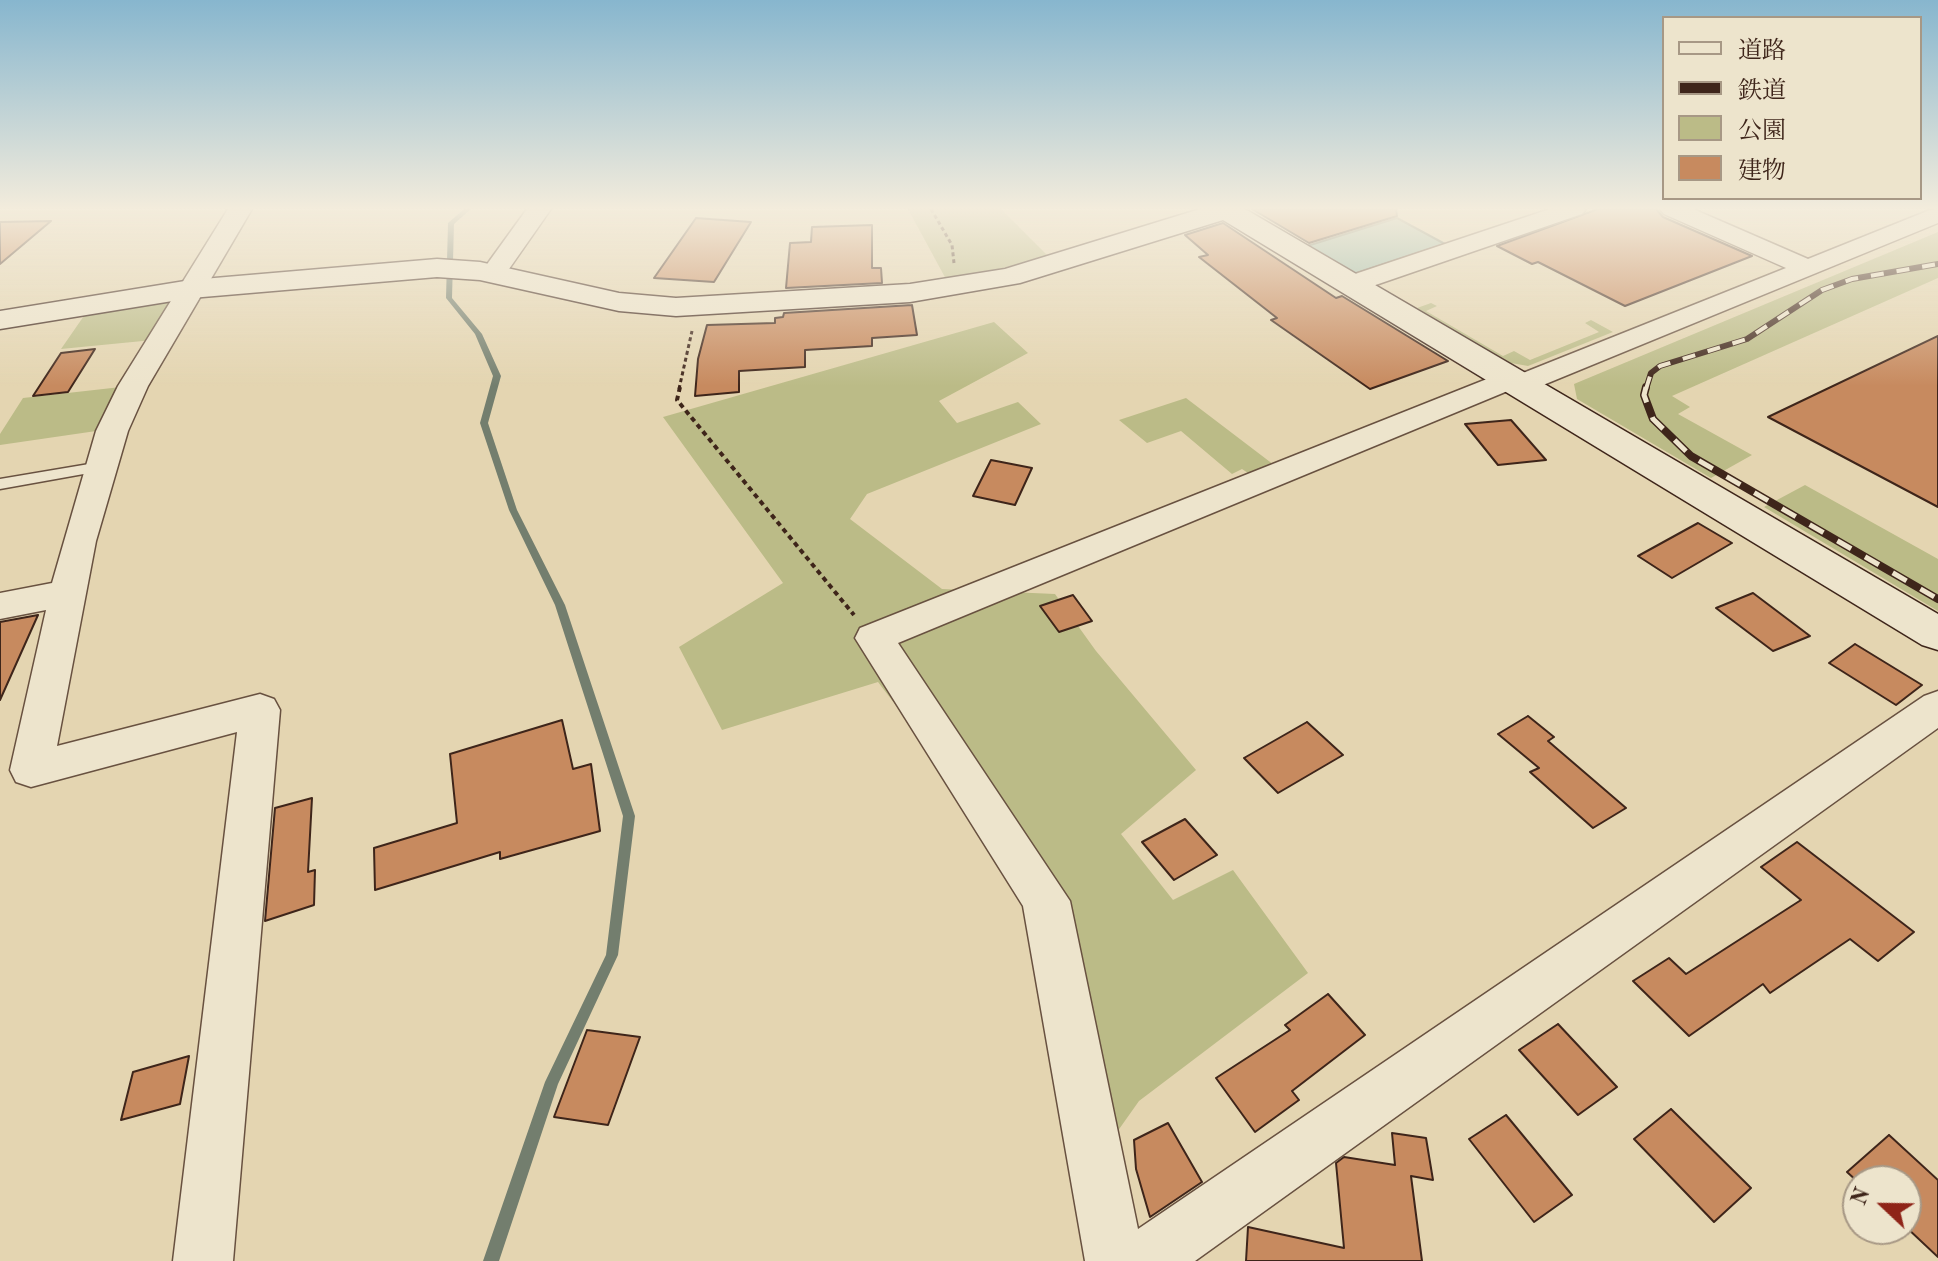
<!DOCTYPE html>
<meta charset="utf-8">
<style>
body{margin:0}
#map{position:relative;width:1938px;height:1261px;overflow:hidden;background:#e4d5b1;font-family:"Old Standard TT","Noto Serif JP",serif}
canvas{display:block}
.legend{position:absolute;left:1662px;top:16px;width:260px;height:184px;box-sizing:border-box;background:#ede4cc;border:2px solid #a79885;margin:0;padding:10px 14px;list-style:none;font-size:24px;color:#3e251a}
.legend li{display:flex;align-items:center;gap:16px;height:40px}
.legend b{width:40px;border:2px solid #a79885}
.north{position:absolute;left:1842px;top:1165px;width:80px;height:80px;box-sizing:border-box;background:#ede4cc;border:2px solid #a79885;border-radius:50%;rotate:292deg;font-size:22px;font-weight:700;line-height:32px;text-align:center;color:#3e251a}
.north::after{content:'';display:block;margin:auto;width:28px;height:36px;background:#8f2418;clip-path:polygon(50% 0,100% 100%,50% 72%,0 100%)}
</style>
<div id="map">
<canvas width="1938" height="1261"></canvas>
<ul class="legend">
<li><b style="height:10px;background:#ede4cc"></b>道路</li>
<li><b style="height:10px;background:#3e251a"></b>鉄道</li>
<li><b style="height:22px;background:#bbbb87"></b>公園</li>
<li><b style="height:22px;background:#c78a5f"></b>建物</li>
</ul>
<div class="north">N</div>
</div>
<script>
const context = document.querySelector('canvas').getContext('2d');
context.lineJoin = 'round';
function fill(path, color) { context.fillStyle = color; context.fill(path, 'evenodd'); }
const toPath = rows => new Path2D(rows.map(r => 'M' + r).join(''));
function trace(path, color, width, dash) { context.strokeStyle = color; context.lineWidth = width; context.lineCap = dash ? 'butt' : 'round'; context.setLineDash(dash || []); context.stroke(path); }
fill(toPath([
 [908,209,1001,209,1049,257,947,281],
 [1938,232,1938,278,1672,396,1690,407,1678,414,1752,455,1711,478,1577,399,1574,384],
 [176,298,153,340,61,349,88,310],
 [1431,303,1437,306,1426,311,1503,356,1514,351,1530,360,1599,332,1585,323,1591,320,1613,332,1528,366,1511,363,1417,308],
 [994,322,1028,353,939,401,957,423,1018,402,1041,424,867,494,850,519,942,589,1055,594,1096,651,1196,770,1121,834,1173,900,1233,870,1308,973,1139,1101,1088,1173,1032,905,950,776,878,682,722,730,679,647,783,583,663,417],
 [121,387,103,430,0,445,0,434,23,398],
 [1186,398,1278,468,1254,477,1242,469,1232,474,1181,431,1147,443,1119,420],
 [1805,485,1938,559,1938,611,1764,507]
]), '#bbbb87');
const water = toPath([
 [1397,218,1445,244,1354,274,1307,246,1397,218]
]);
fill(water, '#97b9a6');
trace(water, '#737e6e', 2);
fill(toPath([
 [464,209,471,209,454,224,452,298,482,334,501,376,488,423,517,510,565,605,635,816,618,955,558,1084,499,1261,483,1261,545,1082,606,955,623,816,555,605,509,510,480,423,493,376,475,334,446,298,448,223,464,209]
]), '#737e6e');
const building = toPath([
 [1252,209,1396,209,1397,216,1309,243,1252,209],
 [1598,209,1656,209,1663,217,1752,256,1625,306,1538,262,1532,264,1497,246,1598,209],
 [696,218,751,222,714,282,654,278,696,218],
 [51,221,0,264,0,222,51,221],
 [1223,223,1336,298,1342,296,1448,361,1370,389,1271,320,1277,318,1199,257,1208,255,1185,235,1223,223],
 [872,225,872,268,881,268,882,283,786,288,790,243,811,242,812,227,872,225],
 [912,305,917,335,872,338,872,346,805,350,805,367,739,371,739,392,695,396,698,359,707,325,775,323,775,318,783,317,784,313,912,305],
 [1938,336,1938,507,1768,417,1938,336],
 [95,349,68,392,33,396,61,353,95,349],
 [1511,420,1546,460,1498,465,1465,424,1511,420],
 [991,460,1032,468,1015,505,973,496,991,460],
 [1698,523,1732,543,1672,578,1638,556,1698,523],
 [1753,593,1810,636,1773,651,1716,608,1753,593],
 [1073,595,1092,621,1059,632,1040,606,1073,595],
 [38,615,0,700,0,622,38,615],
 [1855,644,1922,685,1896,705,1829,663,1855,644],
 [1528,716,1554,737,1548,741,1626,808,1593,828,1530,772,1539,768,1498,734,1528,716],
 [562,720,573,769,591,764,600,831,500,859,500,852,375,890,374,848,457,823,450,754,562,720],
 [1307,722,1343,755,1278,793,1244,758,1307,722],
 [312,798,308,872,315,870,314,905,265,921,275,808,312,798],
 [1185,819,1217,855,1174,880,1142,842,1185,819],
 [1797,842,1914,932,1878,961,1850,939,1770,993,1763,984,1689,1036,1633,981,1669,958,1686,974,1801,900,1761,867,1797,842],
 [1328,994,1365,1035,1292,1091,1299,1100,1255,1132,1216,1078,1290,1030,1285,1025,1328,994],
 [1558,1024,1617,1087,1578,1115,1519,1050,1558,1024],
 [587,1030,640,1037,608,1125,554,1117,587,1030],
 [189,1056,180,1104,121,1120,133,1072,189,1056],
 [1671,1109,1751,1188,1714,1222,1634,1139,1671,1109],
 [1506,1115,1572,1195,1534,1222,1469,1139,1506,1115],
 [1168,1123,1202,1182,1150,1217,1136,1169,1134,1140,1168,1123],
 [1392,1133,1426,1138,1433,1180,1411,1176,1422,1261,1246,1261,1248,1227,1344,1248,1336,1163,1344,1157,1395,1165,1392,1133],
 [1889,1135,1938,1180,1938,1257,1906,1227,1906,1181,1858,1182,1847,1172,1889,1135]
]);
fill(building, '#c78a5f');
trace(building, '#3e251a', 2);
const lane = toPath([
 [101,462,106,464,106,470,0,489,0,479,101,462]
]);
const street = toPath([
 [228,209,252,209,148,386,128,431,96,541,57,746,260,694,274,699,280,710,233,1261,173,1261,237,732,31,787,16,782,10,770,46,610,0,619,0,593,52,583,96,431,118,386,228,209],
 [527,209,551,209,502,279,484,279,480,274,527,209],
 [1550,209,1586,209,1582,214,1361,290,1343,290,1339,284,1343,278,1550,209],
 [1660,209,1693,209,1808,259,1930,210,1938,209,1938,223,1531,390,1510,390,898,643,1070,901,1138,1229,1924,696,1938,691,1938,728,1195,1261,1085,1261,1023,906,855,638,860,628,1502,373,1523,373,1786,268,1664,214,1660,209]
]);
const secondary = toPath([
 [1200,209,1245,209,1938,614,1938,650,1922,645,1223,220,1020,283,910,302,676,316,619,311,480,280,437,277,191,298,0,329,0,311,191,280,437,259,480,262,619,293,676,298,910,284,1005,269,1200,209]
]);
trace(lane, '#685140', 3);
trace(street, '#685140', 3);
trace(secondary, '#3e251a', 3);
trace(toPath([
 [931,209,952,245,954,263],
 [679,389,692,331]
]), '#3e251a', 3, [4, 3]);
trace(toPath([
 [680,387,677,400,854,615]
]), '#3e251a', 4, [5, 4]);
fill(lane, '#ede4cc');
fill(street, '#ede4cc');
fill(secondary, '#ede4cc');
const railFar1 = toPath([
 [1646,389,1651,373,1660,366,1747,339,1822,290,1852,279,1938,264]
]);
const rail = toPath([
 [1646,387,1644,395,1653,419,1691,456,1938,599]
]);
trace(railFar1, '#3e251a', 6);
trace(rail, '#3e251a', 8);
trace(railFar1, '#ede4cc', 4, [13]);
trace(rail, '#ede4cc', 5, [16]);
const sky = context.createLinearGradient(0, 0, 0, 386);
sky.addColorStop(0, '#87b6ce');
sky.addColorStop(0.54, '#f3ecdc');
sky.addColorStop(1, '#f3ecdc00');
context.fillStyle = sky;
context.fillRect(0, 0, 1938, 386);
</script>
